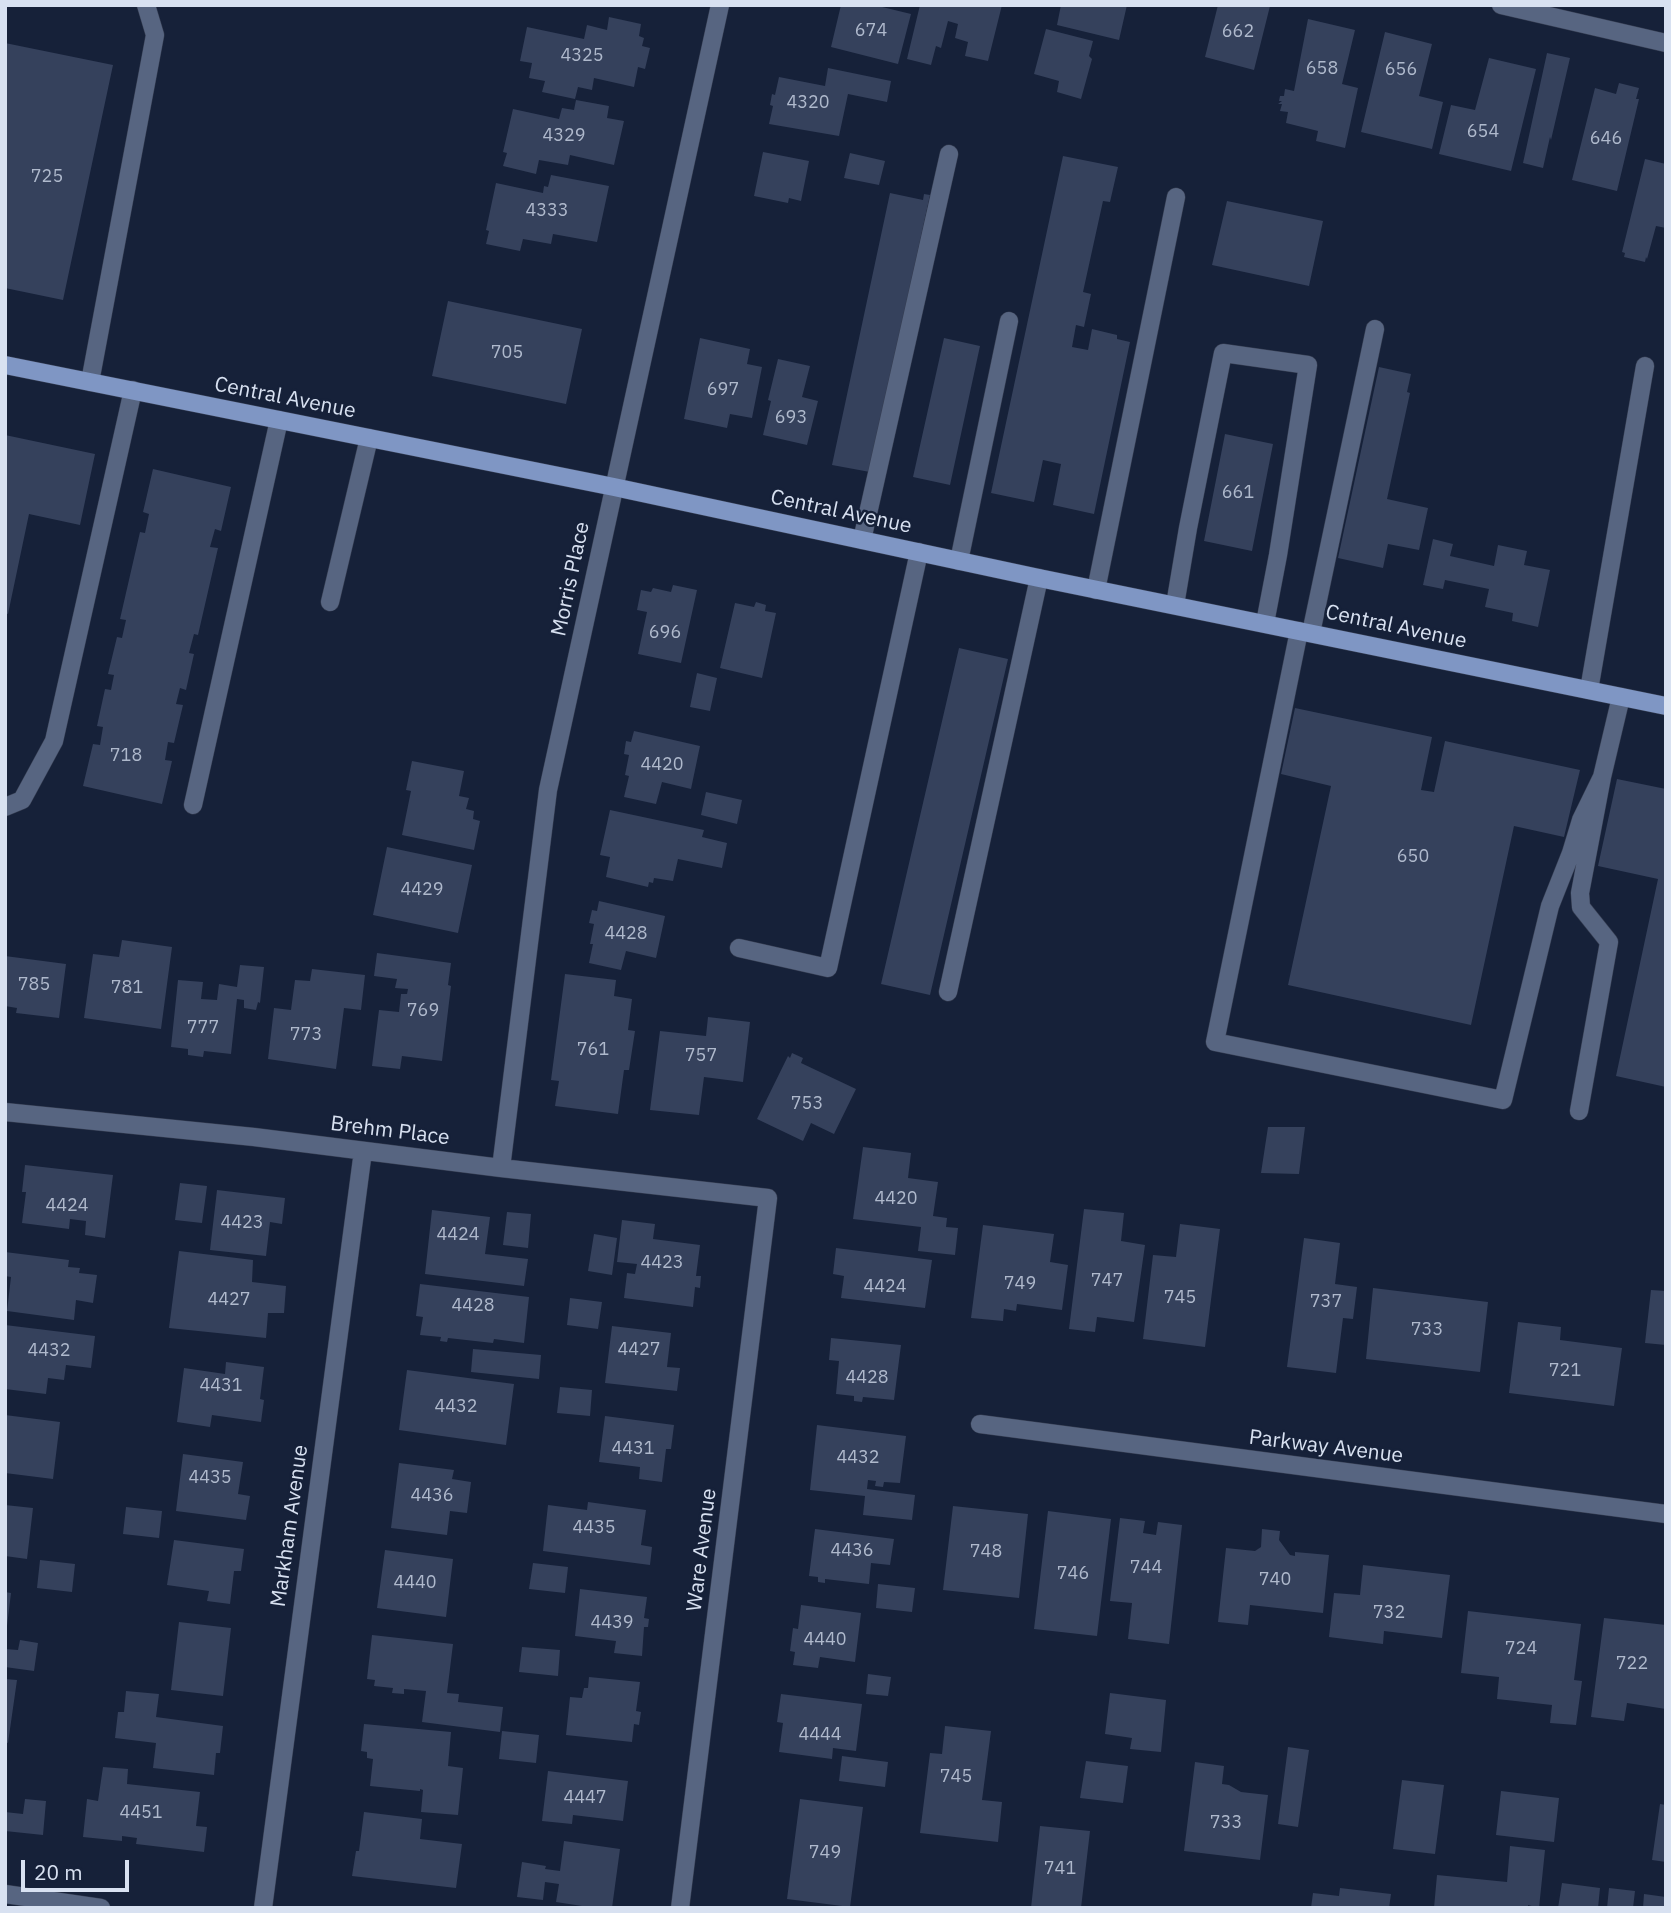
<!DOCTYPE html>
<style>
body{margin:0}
#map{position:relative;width:1671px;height:1913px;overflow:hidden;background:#162139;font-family:"IBM Plex Sans",sans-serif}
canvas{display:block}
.frame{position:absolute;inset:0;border:7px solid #d8e1f1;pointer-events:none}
.scale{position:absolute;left:21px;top:1860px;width:108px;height:32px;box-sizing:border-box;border:4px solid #d8e1f1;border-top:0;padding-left:9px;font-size:21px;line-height:24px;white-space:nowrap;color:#d8e1f1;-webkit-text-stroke:5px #162139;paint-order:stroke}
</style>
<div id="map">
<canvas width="1671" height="1913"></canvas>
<div class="frame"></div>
<div class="scale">20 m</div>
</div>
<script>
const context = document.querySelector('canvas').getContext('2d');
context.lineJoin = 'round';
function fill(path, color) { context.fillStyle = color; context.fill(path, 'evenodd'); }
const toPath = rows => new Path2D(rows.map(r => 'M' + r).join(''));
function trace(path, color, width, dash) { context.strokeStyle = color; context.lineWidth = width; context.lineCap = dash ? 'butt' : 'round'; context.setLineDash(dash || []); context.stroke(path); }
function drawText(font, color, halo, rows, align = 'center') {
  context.font = font + ' "IBM Plex Sans",sans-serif'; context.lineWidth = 5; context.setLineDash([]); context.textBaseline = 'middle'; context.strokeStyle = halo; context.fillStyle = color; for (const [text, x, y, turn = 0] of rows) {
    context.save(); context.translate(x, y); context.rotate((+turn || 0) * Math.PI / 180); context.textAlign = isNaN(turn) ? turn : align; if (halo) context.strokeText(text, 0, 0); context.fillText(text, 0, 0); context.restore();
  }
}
fill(toPath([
 [841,5,874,5,911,14,898,64,831,47],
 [920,5,1002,5,988,61,965,56,968,42,955,38,958,24,948,21,941,48,936,46,931,65,907,59],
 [1061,5,1127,5,1119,40,1057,25],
 [1218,5,1270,6,1254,70,1205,57],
 [609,17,641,24,639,36,644,38,642,46,650,48,645,69,638,67,634,87,594,78,592,90,578,87,575,99,542,92,545,81,529,78,532,63,520,61,527,27,584,39,587,25,607,30],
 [1308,19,1355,30,1342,84,1358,88,1345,148,1316,141,1318,131,1286,123,1288,112,1280,111,1282,104,1278,104,1282,101,1279,101,1280,96,1284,96,1285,89,1294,91],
 [1046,29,1093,41,1089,56,1092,59,1081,99,1057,92,1059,81,1034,74],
 [1385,32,1432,44,1419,96,1443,102,1432,149,1361,132],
 [5,43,113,65,63,300,5,288],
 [1547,53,1570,58,1551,140,1550,137,1543,168,1523,163],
 [1489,58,1536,69,1511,171,1439,154,1451,105,1475,110],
 [828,68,891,81,887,102,848,94,839,136,769,124,773,106,770,105,772,94,775,95,779,77,825,86],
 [1619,83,1639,88,1636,99,1639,99,1617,191,1572,180,1595,88,1616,94],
 [576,100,609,106,607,118,624,121,614,165,570,155,568,165,539,160,536,174,503,166,507,153,503,152,513,109,559,119,562,108,574,110],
 [763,152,809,161,801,201,789,198,788,203,754,196],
 [850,153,885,161,879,185,844,178],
 [1063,156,1118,167,1110,202,1103,201,1083,292,1091,294,1084,327,1076,325,1072,347,1088,350,1092,329,1117,335,1117,339,1130,342,1094,514,1053,505,1061,464,1043,460,1034,502,991,493],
 [1645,159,1666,164,1666,228,1656,226,1647,259,1646,257,1645,262,1624,257,1625,253,1622,252],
 [551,175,609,186,597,242,553,234,551,244,523,239,520,251,486,244,489,231,486,230,496,183,543,193,544,186,548,187],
 [890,193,923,200,924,194,930,195,870,472,832,465],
 [1227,201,1323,221,1309,286,1212,265],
 [448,301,582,329,566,404,432,376],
 [700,338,750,349,747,364,762,367,752,418,730,414,727,428,684,419],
 [944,338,980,346,950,485,913,477],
 [778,359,810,366,802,397,818,401,807,445,763,435,771,401,768,400],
 [1379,367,1411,374,1407,392,1410,393,1387,499,1428,508,1419,550,1388,544,1383,568,1338,558],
 [1225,434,1273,444,1252,551,1204,541],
 [5,435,95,454,80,525,29,514,8,614,5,613],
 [153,469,231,487,221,531,215,529,210,547,218,548,198,635,194,634,189,653,194,654,186,690,180,688,176,704,183,705,174,743,168,742,165,760,172,761,162,804,83,786,93,744,100,745,103,727,97,726,105,689,111,690,114,675,108,674,117,637,122,638,126,620,120,619,140,532,145,533,149,514,143,512],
 [1433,539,1453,544,1450,556,1494,566,1498,545,1527,551,1524,565,1550,570,1538,627,1512,621,1513,613,1485,607,1489,589,1445,580,1443,589,1423,585],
 [673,585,697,590,681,663,638,654,647,612,637,610,641,590,651,592,653,588,671,592],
 [756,602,766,605,765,611,776,613,762,678,720,668,735,603,754,607],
 [959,648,1008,659,930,995,881,984],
 [697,673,717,678,710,711,690,707],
 [1295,708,1432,737,1421,790,1434,792,1445,741,1580,770,1564,837,1514,826,1471,1025,1288,985,1331,786,1281,774],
 [634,731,700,746,691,789,662,782,656,804,624,797,629,776,625,775,629,755,624,754,626,741,631,742],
 [412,761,464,771,459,796,469,798,466,809,474,811,473,819,480,821,474,850,402,835,411,791,406,790],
 [1617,779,1666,789,1666,1087,1616,1076,1658,879,1598,866],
 [706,792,742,800,737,824,701,815],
 [610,810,704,830,702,837,727,843,722,868,678,859,673,881,654,878,653,883,649,882,648,887,606,877,610,857,600,855],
 [387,847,472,865,458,933,373,915],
 [599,901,665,916,656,958,626,951,621,970,589,963,593,944,590,944,594,924,589,923,592,910,597,911],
 [122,940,172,947,161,1029,84,1018,93,954,119,957],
 [377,953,451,963,448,985,451,986,442,1061,402,1056,400,1069,372,1066,379,1010,399,1012,401,994,407,994,408,989,395,988,397,979,374,976],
 [5,956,66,964,59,1018,16,1013,17,1008,5,1006],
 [240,965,264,967,260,1003,258,1002,256,1010,244,1008,244,1000,237,999,231,1054,204,1051,203,1057,188,1055,188,1049,171,1047,178,980,203,982,201,999,217,1000,219,984,237,987],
 [312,969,365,975,361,1010,344,1008,336,1069,268,1059,274,1008,291,1010,295,980,310,981],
 [565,974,616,980,614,996,632,999,628,1030,635,1031,629,1070,624,1070,618,1114,555,1106,559,1081,551,1080],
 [708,1017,750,1022,743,1082,704,1077,699,1115,650,1110,660,1031,706,1036],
 [792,1053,803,1058,801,1063,856,1089,834,1134,811,1123,803,1141,757,1119,788,1056,790,1058],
 [1268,1127,1305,1127,1299,1174,1261,1173],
 [863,1147,911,1153,908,1178,938,1182,933,1216,947,1218,946,1227,958,1228,955,1255,918,1251,921,1227,853,1219],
 [25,1165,113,1175,105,1238,85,1235,86,1221,70,1219,69,1229,22,1223,26,1192,22,1192],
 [180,1183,207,1186,202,1223,175,1220],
 [217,1190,285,1198,282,1224,270,1222,266,1256,210,1250],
 [1084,1209,1124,1213,1121,1241,1145,1245,1134,1322,1097,1317,1095,1332,1069,1329],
 [432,1210,490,1217,485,1254,528,1259,524,1286,425,1274],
 [507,1212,531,1214,528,1248,503,1245],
 [622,1220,655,1224,653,1239,700,1245,696,1276,701,1276,700,1288,695,1287,693,1307,624,1298,627,1273,635,1274,637,1264,617,1262],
 [1180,1224,1220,1229,1205,1347,1143,1339,1153,1255,1176,1257],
 [983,1225,1054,1234,1050,1262,1068,1265,1062,1310,1017,1304,1016,1311,1004,1309,1003,1321,971,1318],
 [594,1234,617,1238,612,1275,588,1271],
 [1304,1238,1340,1243,1335,1284,1357,1287,1353,1319,1343,1318,1336,1373,1287,1367],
 [836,1248,932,1260,925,1308,841,1298,844,1276,833,1274],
 [179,1251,253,1260,252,1282,286,1286,284,1313,268,1313,266,1338,169,1328],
 [5,1252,69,1260,68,1267,80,1268,79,1273,97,1275,93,1303,76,1300,74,1320,7,1311,11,1277,5,1276],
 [420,1284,529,1297,524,1343,494,1339,493,1343,448,1338,447,1342,440,1341,441,1337,420,1335,423,1317,416,1316],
 [1373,1288,1488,1302,1480,1372,1366,1359],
 [1651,1290,1666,1291,1666,1345,1645,1343],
 [570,1298,602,1302,598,1329,567,1325],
 [1518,1322,1561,1327,1560,1340,1622,1348,1614,1406,1509,1393],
 [5,1325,95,1336,91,1368,66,1365,64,1380,48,1378,46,1394,5,1389],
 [612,1326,671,1333,667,1367,680,1368,677,1391,605,1383],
 [831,1338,901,1345,894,1400,863,1397,862,1402,854,1401,854,1396,836,1394,839,1361,829,1360],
 [473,1349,541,1355,539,1379,471,1372],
 [226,1362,264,1367,260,1399,264,1400,261,1422,212,1415,210,1427,177,1422,184,1368,225,1374],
 [407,1370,514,1384,506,1445,399,1430],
 [560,1387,592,1390,590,1416,557,1413],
 [5,1415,60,1422,53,1479,5,1473],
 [605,1416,674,1425,671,1449,666,1449,662,1482,639,1479,640,1467,599,1462],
 [817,1425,906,1436,900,1483,884,1482,883,1487,875,1486,876,1481,868,1480,867,1489,915,1495,912,1520,863,1515,865,1496,810,1490],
 [183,1454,243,1462,238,1494,250,1496,246,1520,176,1511],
 [399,1463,454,1470,452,1479,471,1482,467,1513,450,1511,447,1535,391,1528],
 [588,1502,646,1510,641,1545,652,1547,650,1565,543,1551,548,1505,587,1510],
 [5,1505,33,1508,27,1559,5,1556],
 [953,1506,1028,1514,1019,1598,943,1590],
 [126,1507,162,1511,159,1538,123,1534],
 [1048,1511,1111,1519,1097,1636,1034,1629],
 [1120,1518,1145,1521,1143,1533,1156,1535,1158,1522,1182,1525,1169,1644,1128,1639,1132,1603,1110,1601],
 [815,1529,894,1539,890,1565,871,1563,869,1584,825,1579,825,1583,818,1582,818,1577,809,1576],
 [1262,1529,1280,1531,1279,1540,1290,1555,1295,1556,1295,1552,1329,1555,1323,1613,1250,1605,1248,1625,1218,1622,1226,1548,1255,1551,1261,1547],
 [174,1540,244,1549,241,1571,234,1571,230,1604,207,1601,209,1591,167,1585],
 [385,1550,453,1559,446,1617,377,1608],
 [40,1560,75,1564,72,1592,37,1588],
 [533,1563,568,1567,565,1593,529,1589],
 [1363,1565,1450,1575,1442,1638,1384,1631,1383,1644,1329,1637,1334,1593,1360,1595],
 [878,1584,915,1588,912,1612,876,1608],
 [580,1589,647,1597,644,1618,649,1619,648,1627,644,1627,642,1656,614,1653,616,1641,575,1636],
 [5,1592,11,1593,7,1626,5,1626],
 [801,1605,861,1613,855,1662,820,1657,818,1668,793,1665,795,1652,790,1651,793,1628,798,1629],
 [1468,1611,1581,1624,1574,1680,1582,1681,1576,1725,1550,1723,1552,1705,1497,1699,1499,1677,1461,1673],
 [1604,1618,1666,1625,1666,1709,1627,1703,1624,1721,1591,1717],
 [179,1622,231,1628,223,1696,171,1690],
 [372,1635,453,1644,447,1693,459,1694,458,1702,503,1707,500,1732,422,1722,426,1691,404,1689,404,1694,392,1693,393,1688,374,1686,375,1680,367,1679],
 [20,1640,38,1643,34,1671,5,1667,5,1649,18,1650],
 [522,1647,560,1650,558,1676,519,1672],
 [868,1674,891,1677,888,1696,866,1694],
 [589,1677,640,1682,636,1711,641,1712,639,1725,634,1724,632,1742,566,1735,570,1697,582,1698,584,1688,588,1688],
 [5,1679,17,1680,8,1743,5,1742],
 [126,1691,159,1694,156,1717,223,1726,220,1753,216,1753,214,1775,153,1768,156,1743,115,1738,118,1712,124,1712],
 [1110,1693,1166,1700,1161,1752,1130,1749,1132,1738,1105,1734],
 [781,1694,862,1704,856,1751,833,1748,832,1759,779,1752,783,1723,777,1722],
 [364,1724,451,1732,448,1766,463,1768,458,1815,421,1812,423,1790,420,1789,420,1791,370,1786,373,1759,367,1758,367,1752,361,1751],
 [945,1726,991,1731,982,1800,1002,1802,998,1842,920,1833,930,1753,942,1754],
 [502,1731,539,1735,536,1763,499,1759],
 [1288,1747,1309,1750,1298,1827,1278,1824],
 [842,1756,888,1762,885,1787,839,1781],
 [1086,1761,1128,1766,1123,1803,1080,1798],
 [1195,1762,1224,1766,1222,1784,1229,1785,1241,1792,1268,1795,1260,1860,1184,1851],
 [103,1767,128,1769,127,1784,200,1792,196,1826,207,1827,204,1852,136,1844,137,1838,122,1836,122,1841,83,1837,87,1799,98,1801],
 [548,1771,628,1781,623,1821,573,1815,572,1824,542,1821],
 [1402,1780,1444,1785,1435,1854,1393,1849],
 [1501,1791,1559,1798,1554,1842,1496,1835],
 [25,1799,46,1801,43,1835,5,1831,5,1812,23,1814],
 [800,1799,863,1807,850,1907,787,1899],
 [1660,1804,1666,1805,1666,1862,1652,1860],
 [364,1812,422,1819,420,1839,462,1844,456,1888,352,1876,356,1851,359,1851],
 [1040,1826,1090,1831,1081,1908,1031,1908],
 [564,1841,620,1849,612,1908,595,1908,556,1902,559,1884,545,1882,543,1900,517,1897,522,1862,546,1866,545,1869,560,1871],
 [1510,1846,1545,1850,1539,1908,1528,1905,1528,1908,1434,1908,1437,1875,1507,1882],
 [1562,1883,1600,1888,1598,1908,1558,1908],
 [1340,1888,1391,1894,1389,1908,1311,1908,1313,1893,1339,1896],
 [1609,1888,1635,1891,1633,1908,1607,1908],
 [1644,1894,1666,1897,1666,1908,1643,1908]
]), '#35415c');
const minor = toPath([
 [1501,5,1666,43],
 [90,382,155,35,146,5],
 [862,540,949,154],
 [959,561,1009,321],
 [1096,590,1176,197],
 [330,602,369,438],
 [1175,605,1188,528,1223,353,1308,365,1278,555,1265,623],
 [1299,631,1215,1042,1503,1100,1550,906,1571,853,1581,820,1602,777],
 [1311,633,1375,329],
 [1589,690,1645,366],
 [193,805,279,420],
 [5,807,22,800,54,741,133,390],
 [739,948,828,968,919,552],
 [948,992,1039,578],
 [1579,1111,1609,942,1581,907,1580,893,1602,777,1621,697],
 [5,1112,254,1137,501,1168,768,1198,680,1908],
 [501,1168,548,790,720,5],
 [980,1424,1666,1514],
 [5,1894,101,1908],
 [263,1908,363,1151]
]);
const major = toPath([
 [5,365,614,487,1039,578,1666,706]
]);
trace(minor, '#363e52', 19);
trace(major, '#363e52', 19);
trace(minor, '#576581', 18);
trace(major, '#7f96c4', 18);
drawText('18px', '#afb9cc', null, [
 ["674",871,31],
 ["662",1238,32],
 ["4325",582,56],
 ["658",1322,69],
 ["656",1401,70],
 ["4320",808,103],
 ["654",1483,132],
 ["4329",564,136],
 ["646",1606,139],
 ["725",47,177],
 ["4333",547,211],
 ["705",507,353],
 ["697",723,390],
 ["693",791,418],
 ["661",1238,493],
 ["696",665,633],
 ["718",126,756],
 ["4420",662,765],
 ["650",1413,857],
 ["4429",422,890],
 ["4428",626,934],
 ["785",34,985],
 ["781",127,988],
 ["769",423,1011],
 ["777",203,1028],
 ["773",306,1035],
 ["761",593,1050],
 ["757",701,1056],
 ["753",807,1104],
 ["4420",896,1199],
 ["4424",67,1206],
 ["4423",242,1223],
 ["4424",458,1235],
 ["4423",662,1263],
 ["747",1107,1281],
 ["749",1020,1284],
 ["4424",885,1287],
 ["745",1180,1298],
 ["4427",229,1300],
 ["737",1326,1302],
 ["4428",473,1306],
 ["733",1427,1330],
 ["4427",639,1350],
 ["4432",49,1351],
 ["721",1565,1371],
 ["4428",867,1378],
 ["4431",221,1386],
 ["4432",456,1407],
 ["4431",633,1449],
 ["4432",858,1458],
 ["4435",210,1478],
 ["4436",432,1496],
 ["4435",594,1528],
 ["4436",852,1551],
 ["748",986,1552],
 ["744",1146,1568],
 ["746",1073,1574],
 ["740",1275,1580],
 ["4440",415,1583],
 ["732",1389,1613],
 ["4439",612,1623],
 ["4440",825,1640],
 ["724",1521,1649],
 ["722",1632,1664],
 ["4444",820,1735],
 ["745",956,1777],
 ["4447",585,1798],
 ["4451",141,1813],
 ["733",1226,1823],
 ["749",825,1853],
 ["741",1060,1869]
]);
drawText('21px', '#d8e1f1', '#162139', [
 ["Central Avenue",285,398,11],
 ["Central Avenue",841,512,12],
 ["Morris Place",571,579,-78],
 ["Central Avenue",1396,627,12],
 ["Brehm Place",390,1131,7],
 ["Parkway Avenue",1326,1447,7],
 ["Markham Avenue",290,1526,-82],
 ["Ware Avenue",702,1550,-83]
]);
</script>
